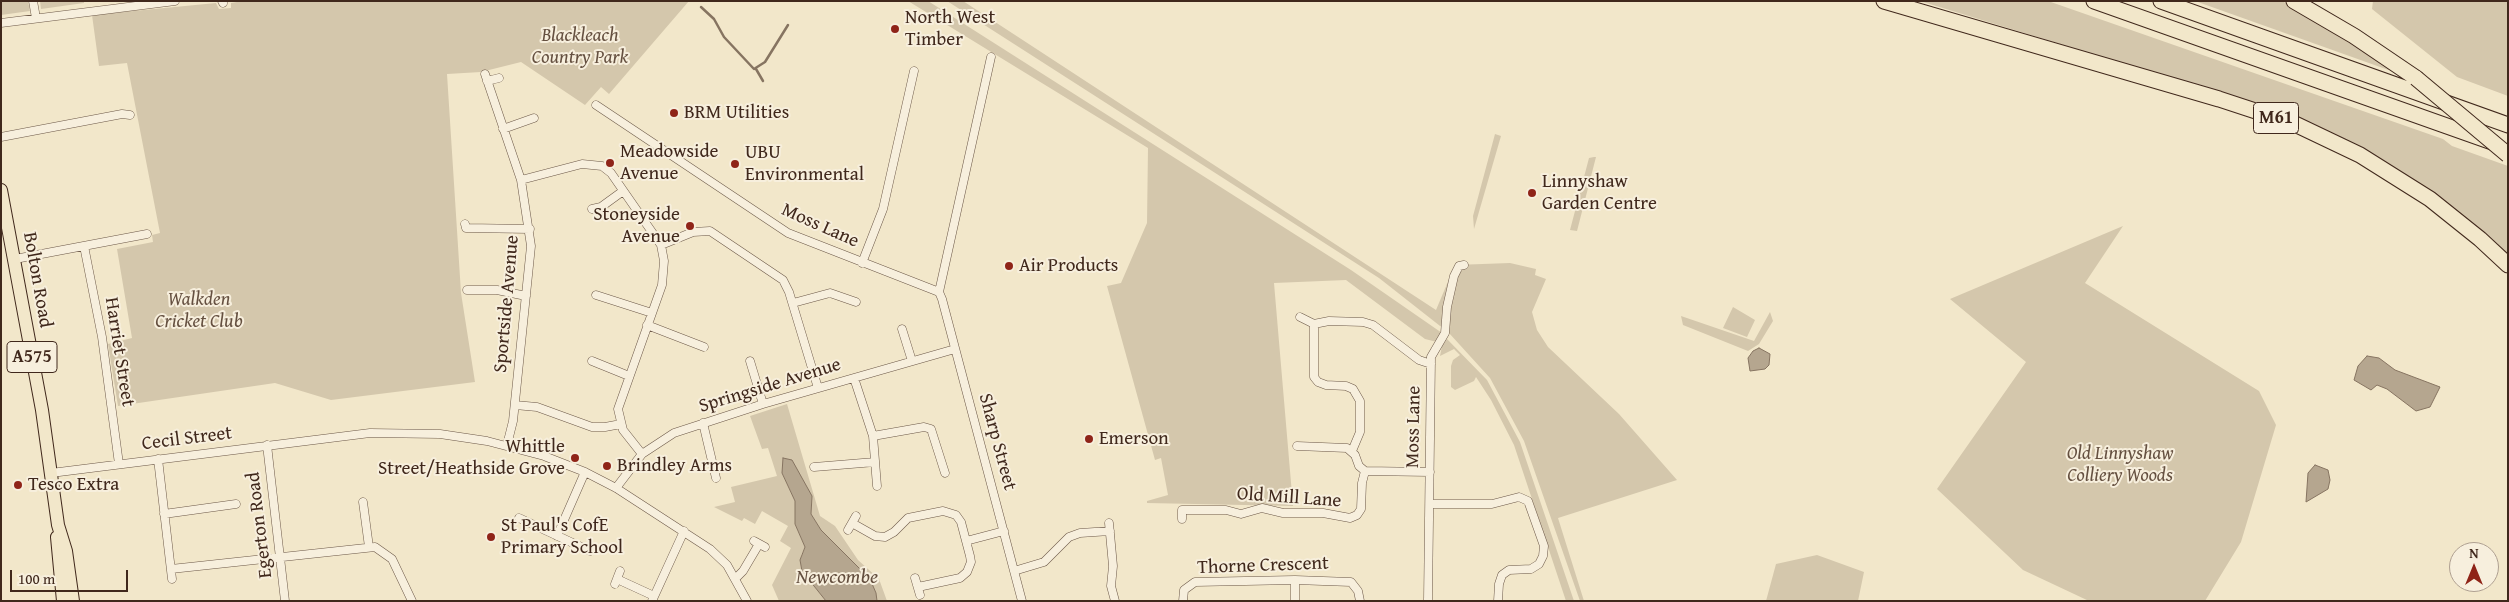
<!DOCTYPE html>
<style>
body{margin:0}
#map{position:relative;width:2509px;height:602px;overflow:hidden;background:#f2e7ca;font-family:"Gentium Book Plus",serif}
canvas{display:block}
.frame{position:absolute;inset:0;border:2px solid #40281c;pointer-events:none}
.north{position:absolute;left:2449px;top:542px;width:50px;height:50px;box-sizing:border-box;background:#f7efdd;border:1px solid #ae9f90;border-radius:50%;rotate:0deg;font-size:14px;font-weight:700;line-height:20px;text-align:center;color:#40281c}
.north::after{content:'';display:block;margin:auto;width:18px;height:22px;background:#8f2418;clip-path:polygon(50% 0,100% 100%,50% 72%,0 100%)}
.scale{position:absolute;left:10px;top:570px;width:118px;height:22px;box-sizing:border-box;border:2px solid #40281c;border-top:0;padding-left:6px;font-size:15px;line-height:18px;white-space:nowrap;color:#40281c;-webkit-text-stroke:4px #f7efdd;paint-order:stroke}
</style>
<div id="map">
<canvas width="2509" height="602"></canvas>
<div class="frame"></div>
<div class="north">N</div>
<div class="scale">100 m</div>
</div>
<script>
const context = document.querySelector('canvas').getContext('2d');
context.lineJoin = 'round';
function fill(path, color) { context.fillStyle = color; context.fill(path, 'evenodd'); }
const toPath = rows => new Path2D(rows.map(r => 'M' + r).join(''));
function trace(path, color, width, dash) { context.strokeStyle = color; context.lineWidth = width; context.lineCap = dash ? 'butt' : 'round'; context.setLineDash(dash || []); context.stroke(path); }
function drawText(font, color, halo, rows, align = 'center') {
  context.font = font + ' "Gentium Book Plus",serif'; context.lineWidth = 4; context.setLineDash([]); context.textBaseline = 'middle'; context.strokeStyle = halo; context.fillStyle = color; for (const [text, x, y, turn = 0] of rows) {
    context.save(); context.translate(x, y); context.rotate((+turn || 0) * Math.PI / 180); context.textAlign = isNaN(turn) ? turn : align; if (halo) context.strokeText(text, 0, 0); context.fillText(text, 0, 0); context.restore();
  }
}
fill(toPath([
 [1,1,28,1,30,11,1,15],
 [40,1,84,1,84,3,41,9],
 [243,1,689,1,609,94,601,87,585,105,521,62,481,72,447,74,461,293,475,382,331,400,275,383,118,406,108,344,132,338,117,249,153,242,152,235,160,233,127,63,99,66,92,15,216,3,219,9,231,8,231,3],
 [908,1,928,1,1351,270,1442,333,1437,342,1425,339,1346,280,1274,283,1293,506,1147,503,1147,501,1168,495,1161,458,1155,460,1107,286,1121,283,1147,223,1148,148],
 [947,1,963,1,1436,310,1455,265,1510,263,1536,269,1535,275,1546,279,1532,312,1537,330,1548,347,1619,414,1677,480,1558,518,1584,601,1580,601,1524,441,1490,378,1449,333,1379,278],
 [1920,1,2048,1,2443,139,2452,146,2508,166,2508,258,2410,180,2200,87],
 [2195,1,2282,1,2357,43,2397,73],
 [2373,1,2508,1,2508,96,2457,77,2372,9],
 [1495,134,1501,136,1474,229,1473,216],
 [1594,157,1596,157,1577,231,1570,230,1589,158],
 [2123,226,2085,283,2259,391,2276,425,2241,542,2205,601,2089,601,2023,570,1937,489,2026,362,1950,299],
 [1733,307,1755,320,1747,337,1723,328],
 [1770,312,1773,321,1759,344,1748,351,1683,325,1681,316,1754,341],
 [1447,339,1487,380,1520,442,1574,601,1566,601,1514,445,1491,400,1476,377,1474,381,1455,390,1451,387,1451,366,1453,360,1460,355,1454,349,1440,356,1442,346],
 [787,404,820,516,835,526,858,560,879,579,887,601,877,601,876,593,870,579,821,530,811,514,812,496,782,473,795,501,795,524,805,547,801,556,802,571,826,601,779,601,772,585,791,548,780,541,788,526,762,511,755,524,744,518,742,521,714,507,735,502,731,487,777,476,768,448,762,449,750,416],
 [1817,555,1864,572,1858,601,1766,601,1776,564]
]), '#d4c7ac');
const water = toPath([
 [1759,348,1770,354,1769,365,1765,369,1750,371,1748,358,1753,351,1759,348],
 [2367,356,2379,358,2395,370,2440,387,2430,407,2416,411,2387,389,2377,385,2371,390,2354,380,2358,366,2367,356],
 [783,458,792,460,812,496,811,514,821,530,870,579,876,593,877,601,826,601,802,571,800,560,805,547,795,524,795,501,782,473,783,458],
 [2315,465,2328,470,2330,480,2328,489,2306,502,2308,473,2315,465]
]);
fill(water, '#b5a68f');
trace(water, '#867461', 1);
trace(toPath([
 [701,7,714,19,724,37,754,69,765,62,788,25],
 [756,69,763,81]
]), '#867461', 2.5);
const street = toPath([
 [33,1,36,18],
 [222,1,223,3],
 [1,23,175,1],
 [485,74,521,180,531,246,513,421,507,445],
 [487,81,499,78],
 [596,105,788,233,939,292],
 [503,129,534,118],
 [1,137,122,114,130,115],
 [521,180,582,164,602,166,611,173,661,245,664,261,662,285,618,409,623,430,642,454],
 [592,209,601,207,623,191],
 [465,224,466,228,530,229],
 [661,245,693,232,710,231,783,280,789,292,818,388],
 [84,246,102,337,119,464],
 [15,259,147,234],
 [862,263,883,209,914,71],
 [467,290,497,290,526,296],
 [939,292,942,299,1022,601],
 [939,292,991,57],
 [596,295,652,313],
 [793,303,830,293,856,302],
 [1300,317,1314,324,1329,321,1363,322,1373,325,1419,360,1431,364],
 [1314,324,1314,377,1318,382,1326,385,1346,386,1353,389,1360,401,1360,432,1352,451],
 [647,325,704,347],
 [902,329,912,361],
 [592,361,629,376],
 [750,361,763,404],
 [854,378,873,436,877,486],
 [515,405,537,407,592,427,605,427,621,424],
 [703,423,716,478],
 [873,436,924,427,931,429,945,473],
 [267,445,285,601],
 [1297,446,1347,448,1355,455,1359,466,1365,471,1430,472],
 [158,459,172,579],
 [814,467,875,462],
 [51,473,370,433,440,434,487,441,544,456,585,472,616,488,710,549,727,565,747,601],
 [616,488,642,454,674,433,763,404,955,349],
 [363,502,369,547],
 [1430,504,1492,504,1519,497,1528,501,1544,546,1543,556,1539,564,1531,569,1509,570,1502,575,1499,584,1498,601],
 [164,514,236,504],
 [519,518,590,551],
 [1182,519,1182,510,1226,510,1241,514,1262,508,1283,513,1323,513,1350,518,1357,515,1361,509,1362,483,1365,471],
 [852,523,875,536,885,537,894,532,908,518,943,511,956,515,961,522,970,556,971,562,967,572,960,578,918,587],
 [1109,523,1113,566,1111,586,1115,601],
 [848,530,856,516],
 [557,536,585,472],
 [754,541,765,547],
 [966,541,1004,531],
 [171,569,375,547,392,559,412,601],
 [1014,571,1044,562,1069,537,1080,533,1110,531],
 [736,578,743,571,759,544],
 [915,578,920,595],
 [617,579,654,596],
 [615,584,620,571],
 [652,601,684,531],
 [1183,601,1184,590,1195,582,1295,580,1351,582,1358,591,1360,601],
 [1295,601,1295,580],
 [1428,601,1431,357,1445,333,1447,307,1454,276,1459,266,1464,265]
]);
const primary = toPath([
 [1,190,42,410,58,525,66,551,73,601],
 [57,537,63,601]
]);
const highway = toPath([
 [1884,1,2219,99,2295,124,2360,155,2430,199,2480,239,2508,265],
 [2094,1,2492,142],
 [2161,1,2508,125],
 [2294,1,2354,36,2416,78]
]);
trace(street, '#6c5848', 9);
trace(primary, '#40281c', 14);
trace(highway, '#40281c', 17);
trace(street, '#f7efdd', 8);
trace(primary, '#f2e7ca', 12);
trace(highway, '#f2e7ca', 15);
const highwayBridge = toPath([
 [2416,78,2508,155]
]);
trace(highwayBridge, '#40281c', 17, []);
trace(highwayBridge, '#f2e7ca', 15);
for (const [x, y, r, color] of [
 [895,29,5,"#8f2418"],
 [674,113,5,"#8f2418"],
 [610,163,5,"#8f2418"],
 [735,164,5,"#8f2418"],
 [1532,193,5,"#8f2418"],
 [690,226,5,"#8f2418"],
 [1009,266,5,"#8f2418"],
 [1089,439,5,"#8f2418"],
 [575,458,5,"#8f2418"],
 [607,466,5,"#8f2418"],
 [18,485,5,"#8f2418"],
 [491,537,5,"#8f2418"]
]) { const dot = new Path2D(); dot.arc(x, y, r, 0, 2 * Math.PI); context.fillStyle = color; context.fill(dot); trace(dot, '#f7efdd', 2); }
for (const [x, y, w] of [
 [2276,118,45],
 [32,357,50]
]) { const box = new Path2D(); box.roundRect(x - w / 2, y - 15.5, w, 31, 4); context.fillStyle = '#f7efdd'; context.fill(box); trace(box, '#40281c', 1); }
drawText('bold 18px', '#40281c', null, [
 ["M61",2276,118],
 ["A575",32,357]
]);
drawText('19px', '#40281c', '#f7efdd', [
 ["North West",905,18],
 ["Timber",905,40],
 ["BRM Utilities",684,113],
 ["Meadowside",620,152],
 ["Avenue",620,174],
 ["UBU",745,153],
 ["Environmental",745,175],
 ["Linnyshaw",1542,182],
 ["Garden Centre",1542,204],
 ["Stoneyside",680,215,"right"],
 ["Avenue",680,237,"right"],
 ["Air Products",1019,266],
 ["Emerson",1099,439],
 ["Whittle",565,447,"right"],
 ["Street/Heathside Grove",565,469,"right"],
 ["Brindley Arms",617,466],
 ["Tesco Extra",28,485],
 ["St Paul's CofE",501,526],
 ["Primary School",501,548]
], 'left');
drawText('italic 19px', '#655040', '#f7efdd', [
 ["Blackleach",580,36],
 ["Country Park",580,58],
 ["Walkden",199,300],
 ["Cricket Club",199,322],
 ["Old Linnyshaw",2120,454],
 ["Colliery Woods",2120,476]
]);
drawText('19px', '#40281c', '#f7efdd', [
 ["Moss Lane",820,226,24],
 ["Bolton Road",37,280,80],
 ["Sportside Avenue",507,304,-85],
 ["Harriet Street",119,352,81],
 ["Springside Avenue",770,386,-17],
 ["Moss Lane",1414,427,-89],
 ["Cecil Street",187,439,-7],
 ["Sharp Street",997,442,75],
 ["Old Mill Lane",1289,498,4],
 ["Egerton Road",260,525,-97],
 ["Thorne Crescent",1263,566,-2]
]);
drawText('italic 20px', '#634e3e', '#f7efdd', [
 ["Newcombe",837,578]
]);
</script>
